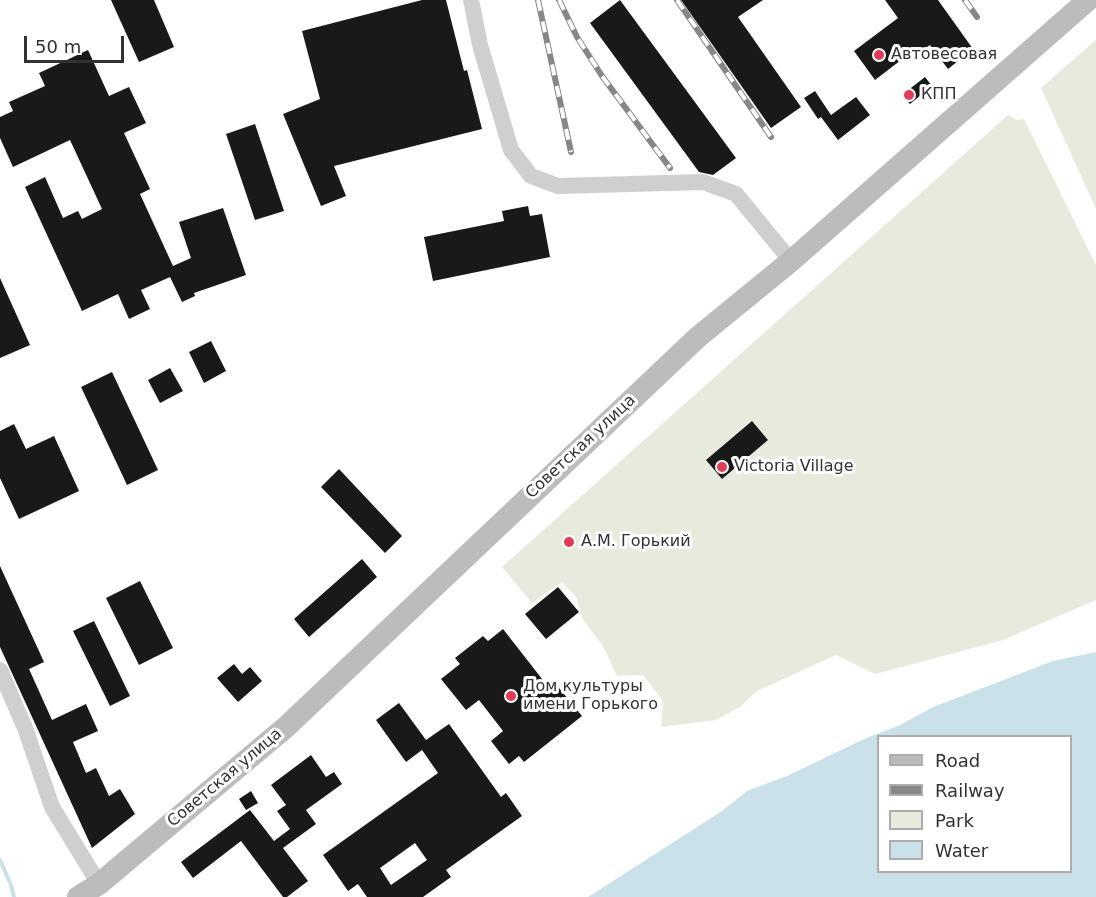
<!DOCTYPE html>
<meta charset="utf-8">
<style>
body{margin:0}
#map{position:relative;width:1096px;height:897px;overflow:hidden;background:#fff;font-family:"DejaVu Sans",sans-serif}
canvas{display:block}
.legend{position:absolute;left:877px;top:735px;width:195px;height:138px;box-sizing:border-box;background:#fff;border:2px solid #adadad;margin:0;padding:8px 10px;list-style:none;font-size:18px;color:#323232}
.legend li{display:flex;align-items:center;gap:12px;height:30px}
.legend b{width:30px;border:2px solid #adadad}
.scale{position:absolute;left:24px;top:36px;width:100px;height:27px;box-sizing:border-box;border:3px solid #323232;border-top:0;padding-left:8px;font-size:18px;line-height:21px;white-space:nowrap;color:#323232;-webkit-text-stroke:4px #fff;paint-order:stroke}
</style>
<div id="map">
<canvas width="1096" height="897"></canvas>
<ul class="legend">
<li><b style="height:8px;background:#bcbcbc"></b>Road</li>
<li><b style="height:8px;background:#878787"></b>Railway</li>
<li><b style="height:16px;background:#e6ebde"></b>Park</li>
<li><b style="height:16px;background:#cbe1ea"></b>Water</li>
</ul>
<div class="scale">50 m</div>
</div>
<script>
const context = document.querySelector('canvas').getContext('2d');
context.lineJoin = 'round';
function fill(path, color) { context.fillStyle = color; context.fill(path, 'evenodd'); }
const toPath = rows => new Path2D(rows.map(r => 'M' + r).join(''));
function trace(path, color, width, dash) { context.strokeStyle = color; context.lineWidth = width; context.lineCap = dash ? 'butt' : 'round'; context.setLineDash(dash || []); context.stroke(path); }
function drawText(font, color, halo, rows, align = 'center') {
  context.font = font + ' "DejaVu Sans",sans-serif'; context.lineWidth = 6; context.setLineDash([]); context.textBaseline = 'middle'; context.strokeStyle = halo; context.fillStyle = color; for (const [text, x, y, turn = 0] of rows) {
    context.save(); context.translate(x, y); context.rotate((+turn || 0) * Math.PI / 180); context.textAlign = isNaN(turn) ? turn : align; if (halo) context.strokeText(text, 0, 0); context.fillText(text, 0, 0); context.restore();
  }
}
fill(toPath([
 [1096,40,1096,209,1041,88],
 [1008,115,1017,120,1024,119,1096,265,1096,600,1003,640,875,674,836,655,757,691,740,707,716,720,661,727,663,701,643,675,617,676,603,646,582,618,576,597,562,582,532,603,502,567]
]), '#e6ebde');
fill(toPath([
 [1096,652,1096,897,588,897,722,811,747,791,787,776,864,739,900,725,933,707,1053,661],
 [878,736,1070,736,1070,872,878,872]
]), '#cbe1ea');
trace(toPath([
 [0,860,11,885,14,897]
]), '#cbe1ea', 4);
fill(toPath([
 [111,0,154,0,174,47,139,62],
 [422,0,446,0,464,71,467,70,482,129,334,166,346,196,321,206,283,114,320,99,302,31],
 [620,0,736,158,713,175,699,172,590,23],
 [681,0,763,0,738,17,801,107,771,128],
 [885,0,938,0,973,49,948,69,930,45,921,51,918,47,875,80,854,51,898,18],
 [88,50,109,96,129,87,146,123,124,133,150,189,140,194,173,266,191,258,179,222,223,208,246,275,194,293,195,296,182,302,170,277,141,290,150,309,129,319,118,294,82,311,25,187,45,177,63,218,78,211,82,219,102,209,70,140,13,167,0,138,0,117,13,111,9,102,45,86,39,73],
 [925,77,932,86,910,104,902,95],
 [815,91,831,115,856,97,870,115,838,140,821,117,818,119,804,98],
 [255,124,284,211,255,220,226,134],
 [528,206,530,216,542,214,550,257,433,281,424,237,504,221,502,211],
 [0,278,30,345,0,358],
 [211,341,226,371,204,383,189,352],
 [170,368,183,391,160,403,148,380],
 [112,372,158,470,127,485,81,387],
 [752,421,768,440,722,479,706,460],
 [14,424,26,449,54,436,79,491,19,519,0,478,0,431],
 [339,469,402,536,385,553,321,487],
 [362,559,377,577,309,637,294,619],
 [0,566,44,662,29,669,52,720,86,704,98,731,73,742,86,773,96,768,109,796,120,789,135,814,92,848,0,647],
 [140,581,173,648,139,665,106,598],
 [558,587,579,612,546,639,525,614],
 [94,621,130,696,110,706,73,631],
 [503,629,553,693,559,688,582,716,524,762,519,756,509,764,491,741,503,731,479,700,466,710,441,679,460,664,455,658,483,636,488,641],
 [234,664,242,674,250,667,262,681,238,702,217,678],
 [399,703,426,740,449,724,501,797,506,793,522,816,446,870,451,877,423,897,367,897,358,884,348,891,323,855,438,773,422,750,406,762,376,720],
 [415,843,427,860,391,885,380,868],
 [311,755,326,777,334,772,342,784,306,810,316,824,283,848,308,881,287,897,283,897,241,841,193,878,181,862,250,810,274,841,290,829,277,811,286,805,271,785],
 [251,791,258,803,246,810,239,799]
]), '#191919');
trace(toPath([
 [471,0,480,45,511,150,531,176,558,186,703,182,736,194,791,261],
 [0,670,25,728,52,807,99,884]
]), '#cfcfcf', 16);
trace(toPath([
 [78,897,99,884,286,727,698,337,791,261,1088,0]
]), '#bcbcbc', 22);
const rail = toPath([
 [538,0,571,152],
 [559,0,577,37,602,76,670,168],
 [677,0,771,137],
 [965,0,977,17]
]);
trace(rail, '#878787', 6);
trace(rail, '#fff', 4, [11]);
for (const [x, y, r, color] of [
 [879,55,6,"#e03c58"],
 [909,95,6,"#e03c58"],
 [722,467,6,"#e03c58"],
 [569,542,6,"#e03c58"],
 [511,696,6,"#e03c58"]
]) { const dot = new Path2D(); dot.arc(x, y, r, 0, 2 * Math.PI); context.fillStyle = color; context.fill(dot); trace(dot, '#fff', 2); }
drawText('16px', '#323232', '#fff', [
 ["Автовесовая",891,55],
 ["КПП",921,95],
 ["Victoria Village",734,467],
 ["А.М. Горький",581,542],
 ["Дом культуры",523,687],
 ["имени Горького",523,705]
], 'left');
drawText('16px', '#323232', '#fff', [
 ["Советская улица",581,447,-43],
 ["Советская улица",225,778,-40]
]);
</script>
